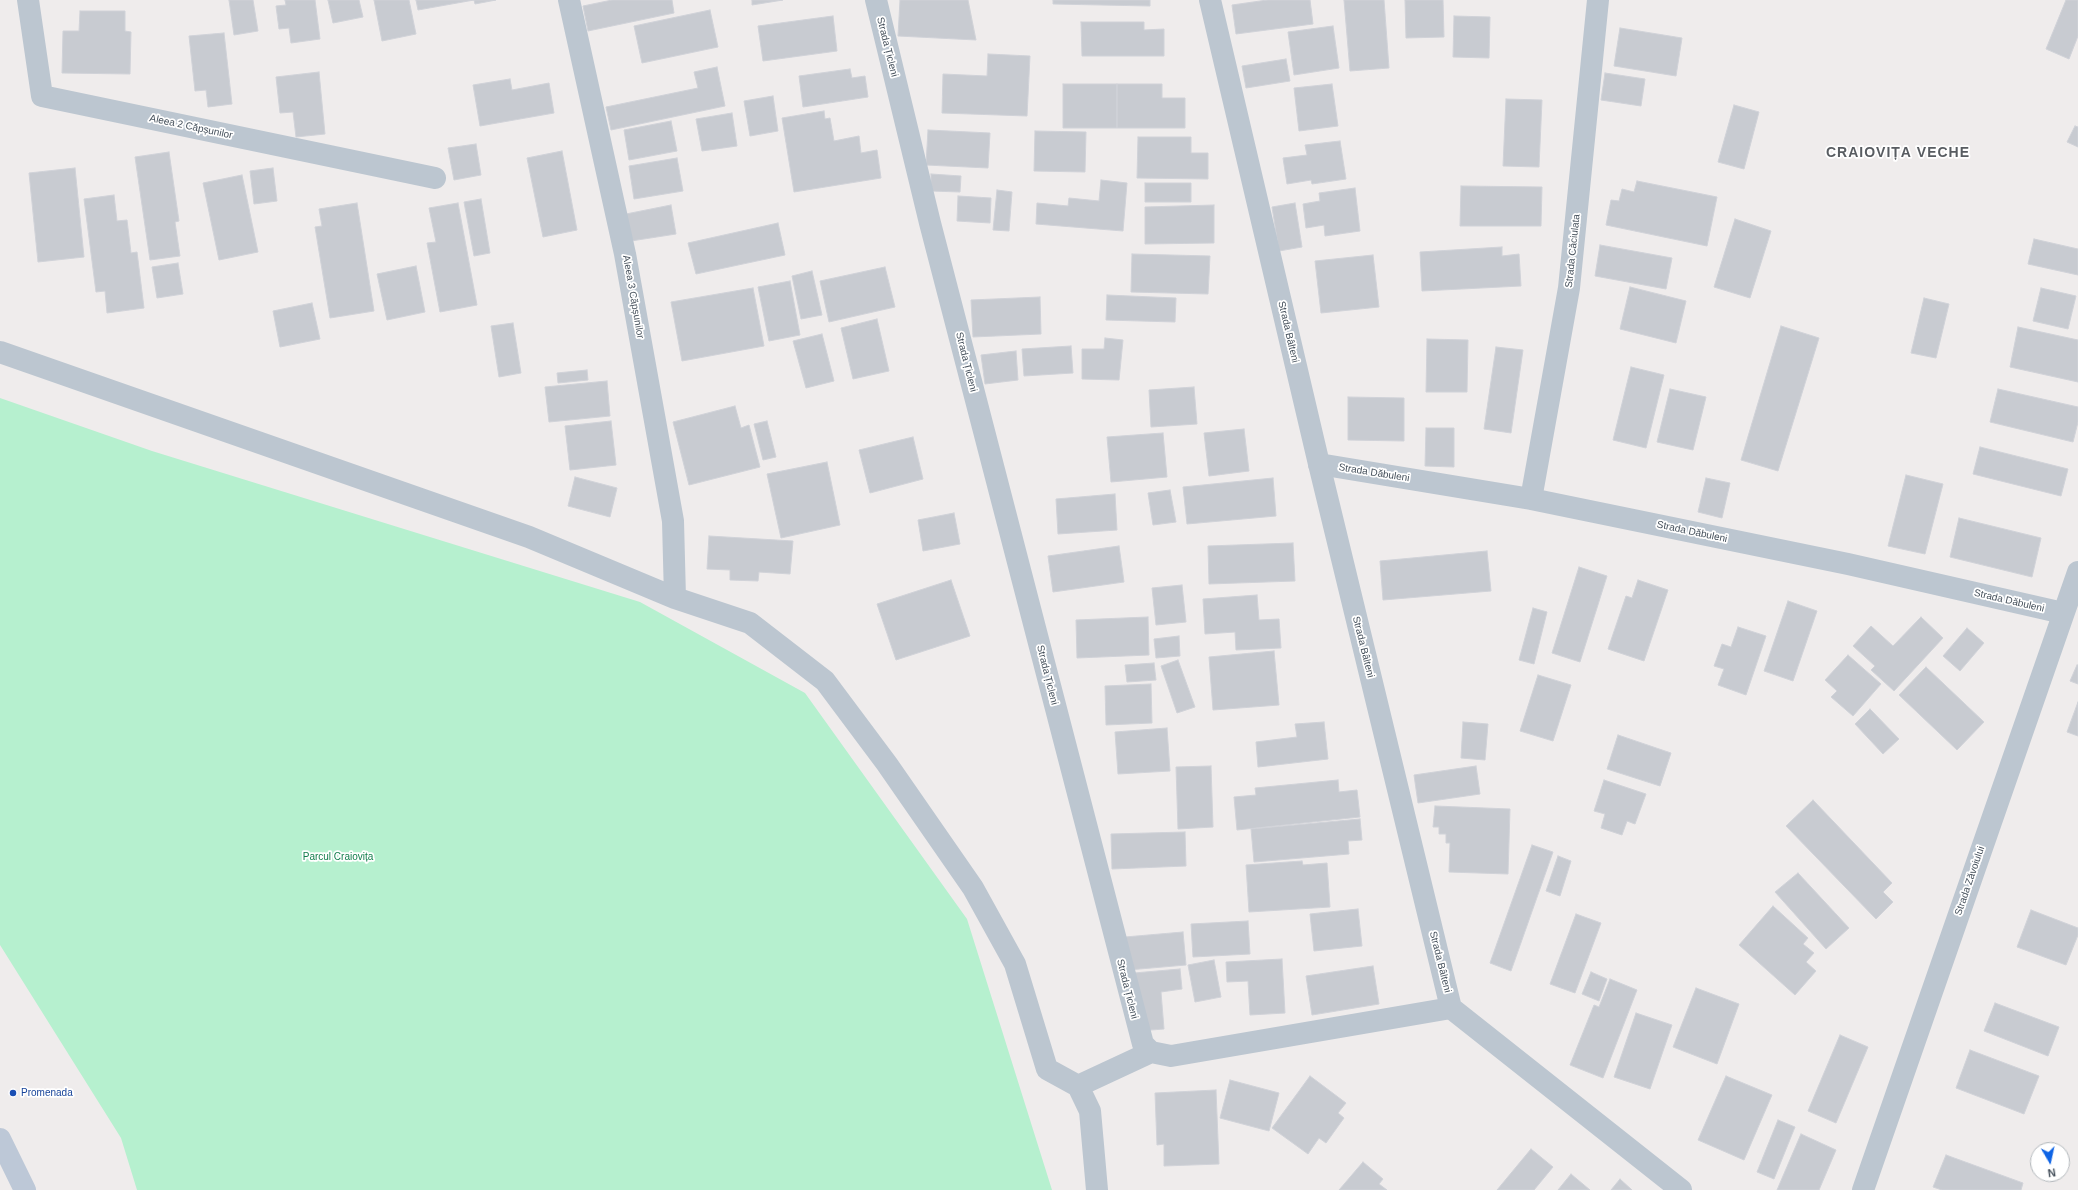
<!DOCTYPE html>
<meta charset="utf-8">
<style>
body{margin:0}
#map{position:relative;width:2078px;height:1190px;overflow:hidden;background:#efecec;font-family:Arial,sans-serif}
canvas{display:block}
.north{position:absolute;left:2030px;top:1142px;width:40px;height:40px;box-sizing:border-box;background:#fff;border:1px solid #b4b9bd;border-radius:50%;rotate:171deg;font-size:11px;font-weight:700;line-height:16px;text-align:center;color:#444f5a}
.north::after{content:'';display:block;margin:auto;width:14px;height:18px;background:#0f64e5;clip-path:polygon(50% 0,100% 100%,50% 72%,0 100%)}
</style>
<div id="map">
<canvas width="2078" height="1190"></canvas>
<div class="north">N</div>
</div>
<script>
const context = document.querySelector('canvas').getContext('2d');
context.lineJoin = 'round';
function fill(path, color) { context.fillStyle = color; context.fill(path, 'evenodd'); }
const toPath = rows => new Path2D(rows.map(r => 'M' + r).join(''));
function trace(path, color, width, dash) { context.strokeStyle = color; context.lineWidth = width; context.lineCap = dash ? 'butt' : 'round'; context.setLineDash(dash || []); context.stroke(path); }
function drawText(font, color, halo, rows, align = 'center') {
  context.font = font + ' Arial,sans-serif'; context.lineWidth = 3.5; context.setLineDash([]); context.textBaseline = 'middle'; context.strokeStyle = halo; context.fillStyle = color; for (const [text, x, y, turn = 0] of rows) {
    context.save(); context.translate(x, y); context.rotate((+turn || 0) * Math.PI / 180); context.textAlign = isNaN(turn) ? turn : align; if (halo) context.strokeText(text, 0, 0); context.fillText(text, 0, 0); context.restore();
  }
}
fill(toPath([
 [0,398,152,451,640,602,805,693,967,919,1052,1190,137,1190,121,1138,0,945]
]), '#b6f0cf');
const building = toPath([
 [229,0,253,0,258,31,234,35,229,0],
 [285,0,315,0,320,39,291,43,289,28,279,29,276,6,286,5,285,0],
 [328,0,359,0,363,17,333,23,328,0],
 [374,0,409,0,416,34,382,41,374,0],
 [416,0,496,0,475,4,474,0,418,10,416,0],
 [612,0,672,0,674,13,588,31,583,6,612,0],
 [752,0,783,0,752,5,752,0],
 [900,0,968,0,976,40,898,36,900,0],
 [1053,0,1150,0,1150,6,1053,4,1053,0],
 [1267,0,1310,0,1313,24,1236,34,1232,5,1267,0],
 [1344,0,1384,0,1389,68,1350,71,1344,0],
 [1405,0,1443,0,1444,37,1406,38,1405,0],
 [2066,0,2078,0,2078,36,2069,59,2046,49,2066,0],
 [710,10,718,47,642,63,634,26,710,10],
 [80,11,125,11,125,31,131,32,130,74,62,73,63,31,79,31,80,11],
 [833,16,837,51,763,61,758,26,833,16],
 [1454,16,1490,17,1489,58,1453,57,1454,16],
 [1081,22,1144,22,1144,30,1164,29,1164,56,1082,56,1081,22],
 [1333,26,1339,68,1294,75,1288,32,1333,26],
 [1620,28,1682,38,1676,76,1614,66,1620,28],
 [224,33,232,104,208,107,206,90,195,91,189,36,224,33],
 [988,54,1030,56,1027,116,942,113,943,74,987,76,988,54],
 [1286,59,1290,81,1246,88,1242,66,1286,59],
 [717,67,725,106,611,130,606,107,698,88,694,72,717,67],
 [850,69,852,78,865,76,868,97,803,107,799,76,850,69],
 [319,72,325,134,296,137,293,112,280,113,276,77,319,72],
 [1605,73,1645,79,1641,106,1601,100,1605,73],
 [510,79,512,90,549,83,554,113,480,126,473,85,510,79],
 [1063,84,1117,84,1117,128,1063,128,1063,84],
 [1117,84,1162,84,1162,98,1185,98,1185,128,1117,128,1117,84],
 [1332,84,1338,126,1299,131,1294,88,1332,84],
 [773,96,778,131,750,136,744,101,773,96],
 [1506,99,1542,100,1539,167,1503,166,1506,99],
 [1734,105,1759,112,1744,169,1718,162,1734,105],
 [824,111,825,119,830,118,834,141,859,136,861,153,877,150,881,178,794,192,782,118,824,111],
 [732,113,737,146,702,151,696,119,732,113],
 [671,121,677,151,629,160,624,130,671,121],
 [2075,126,2078,127,2078,147,2067,142,2075,126],
 [928,130,990,133,988,168,926,165,928,130],
 [1035,131,1086,132,1085,172,1034,171,1035,131],
 [1138,137,1191,137,1191,153,1208,153,1208,179,1137,178,1138,137],
 [1340,141,1346,179,1312,184,1311,180,1287,184,1283,158,1307,155,1305,145,1340,141],
 [476,144,481,175,454,180,448,148,476,144],
 [562,151,577,230,543,237,527,158,562,151],
 [169,152,179,221,175,222,180,256,150,260,135,157,169,152],
 [677,158,683,191,634,199,629,166,677,158],
 [75,168,84,257,38,262,29,173,75,168],
 [273,168,277,201,254,204,250,171,273,168],
 [931,174,961,176,960,192,931,191,931,174],
 [242,175,258,252,219,260,203,183,242,175],
 [1101,180,1127,183,1123,231,1036,224,1037,203,1068,206,1069,198,1099,201,1101,180],
 [1637,181,1717,197,1707,246,1606,225,1611,200,1619,201,1622,189,1634,192,1637,181],
 [1145,183,1191,183,1191,202,1145,202,1145,183],
 [1461,186,1542,187,1541,226,1460,226,1461,186],
 [1355,188,1360,231,1325,236,1324,225,1306,228,1303,204,1320,201,1319,193,1355,188],
 [997,190,1012,192,1009,231,993,230,997,190],
 [114,195,117,221,127,220,131,253,137,252,144,308,107,313,105,291,96,292,84,199,114,195],
 [958,196,991,198,990,223,957,221,958,196],
 [481,199,490,253,474,256,464,202,481,199],
 [357,203,374,311,330,318,315,227,322,226,319,209,357,203],
 [458,203,477,305,440,312,427,243,436,242,429,208,458,203],
 [1295,203,1302,247,1279,251,1272,207,1295,203],
 [671,205,676,234,631,241,626,214,671,205],
 [1214,205,1214,243,1145,244,1145,207,1214,205],
 [1735,219,1771,231,1750,298,1714,287,1735,219],
 [778,223,785,255,696,274,688,243,778,223],
 [2034,239,2078,249,2078,275,2028,264,2034,239],
 [1600,245,1672,258,1666,289,1595,276,1600,245],
 [1502,247,1502,256,1519,254,1521,286,1422,291,1420,252,1502,247],
 [1132,254,1210,256,1208,294,1131,292,1132,254],
 [1373,255,1379,307,1321,313,1315,261,1373,255],
 [178,263,183,294,157,298,152,267,178,263],
 [416,266,425,312,387,320,377,274,416,266],
 [885,267,895,307,829,322,820,281,885,267],
 [812,271,822,315,801,319,792,276,812,271],
 [790,281,800,335,769,341,758,287,790,281],
 [1630,287,1686,301,1676,343,1620,329,1630,287],
 [753,288,764,346,682,361,671,302,753,288],
 [2041,288,2076,296,2068,329,2033,321,2041,288],
 [1107,295,1176,298,1175,322,1106,320,1107,295],
 [1040,297,1041,334,973,337,971,300,1040,297],
 [1924,298,1949,304,1936,358,1911,353,1924,298],
 [312,303,320,339,280,347,273,311,312,303],
 [877,319,889,371,853,379,841,328,877,319],
 [513,323,521,373,499,377,491,326,513,323],
 [1781,326,1819,338,1778,471,1741,460,1781,326],
 [2018,327,2078,340,2078,382,2010,367,2018,327],
 [822,334,834,381,806,388,793,341,822,334],
 [1105,338,1123,340,1119,380,1082,379,1082,349,1104,349,1105,338],
 [1427,339,1468,340,1467,392,1426,392,1427,339],
 [1071,346,1073,373,1024,376,1022,349,1071,346],
 [1496,347,1523,350,1511,433,1484,429,1496,347],
 [1016,351,1018,380,985,384,981,355,1016,351],
 [1631,367,1664,375,1646,448,1613,440,1631,367],
 [587,370,588,380,558,383,557,373,587,370],
 [607,381,610,416,549,422,545,387,607,381],
 [1194,387,1197,424,1151,427,1149,390,1194,387],
 [1670,389,1706,397,1693,450,1657,442,1670,389],
 [1998,389,2078,407,2078,422,2073,442,1990,422,1998,389],
 [1348,397,1404,398,1404,441,1348,440,1348,397],
 [735,406,741,428,749,425,760,467,689,485,673,422,735,406],
 [611,421,616,465,570,470,565,426,611,421],
 [767,421,776,457,763,460,754,424,767,421],
 [1426,428,1454,428,1454,467,1425,466,1426,428],
 [1244,429,1249,471,1209,476,1204,433,1244,429],
 [1163,433,1167,477,1111,482,1107,437,1163,433],
 [913,437,923,479,870,493,859,450,913,437],
 [1980,447,2068,469,2061,496,1973,474,1980,447],
 [827,462,840,525,781,538,767,474,827,462],
 [1906,475,1943,484,1925,554,1888,546,1906,475],
 [575,477,617,488,610,517,568,506,575,477],
 [1273,478,1276,516,1187,524,1183,487,1273,478],
 [1706,478,1730,483,1722,518,1698,512,1706,478],
 [1170,490,1176,522,1153,525,1148,493,1170,490],
 [1115,494,1117,530,1058,534,1056,499,1115,494],
 [954,513,960,544,923,551,918,520,954,513],
 [1959,518,2041,538,2032,577,1950,557,1959,518],
 [709,536,793,541,790,574,759,572,758,581,730,580,730,570,707,569,709,536],
 [1293,543,1295,581,1209,584,1208,546,1293,543],
 [1119,546,1124,582,1053,592,1048,556,1119,546],
 [1487,551,1491,591,1383,600,1380,561,1487,551],
 [1579,567,1607,576,1580,662,1552,653,1579,567],
 [951,580,970,636,896,660,877,604,951,580],
 [1638,580,1668,590,1644,661,1608,649,1626,596,1632,598,1638,580],
 [1182,585,1186,622,1156,625,1152,588,1182,585],
 [1257,595,1259,620,1279,619,1281,648,1236,650,1235,632,1205,634,1203,599,1257,595],
 [1788,601,1817,611,1793,681,1764,671,1788,601],
 [1533,608,1547,612,1534,664,1519,660,1533,608],
 [1148,617,1149,655,1077,658,1076,620,1148,617],
 [1921,617,1943,638,1894,691,1871,670,1875,666,1853,646,1871,626,1893,646,1921,617],
 [1738,627,1766,636,1746,695,1718,685,1724,669,1714,666,1722,644,1731,647,1738,627],
 [1967,628,1984,643,1960,671,1943,656,1967,628],
 [1179,636,1180,656,1156,658,1154,639,1179,636],
 [1274,651,1279,705,1213,710,1209,657,1274,651],
 [1848,655,1881,684,1853,716,1831,697,1837,691,1825,680,1848,655],
 [1178,660,1195,707,1177,713,1161,666,1178,660],
 [1154,663,1156,680,1127,682,1125,665,1154,663],
 [2077,665,2078,665,2078,684,2070,681,2077,665],
 [1926,667,1984,722,1957,750,1899,695,1926,667],
 [1538,675,1571,685,1553,741,1520,731,1538,675],
 [1151,684,1152,723,1106,725,1105,686,1151,684],
 [2078,702,2078,736,2067,732,2078,702],
 [1870,709,1899,739,1883,754,1855,724,1870,709],
 [1324,722,1328,759,1258,767,1256,742,1297,737,1295,724,1324,722],
 [1463,722,1488,724,1485,760,1461,758,1463,722],
 [1167,728,1170,771,1118,774,1115,732,1167,728],
 [1618,735,1671,753,1660,786,1607,769,1618,735],
 [1211,766,1213,827,1178,829,1176,767,1211,766],
 [1476,766,1480,794,1418,803,1414,775,1476,766],
 [1338,780,1339,792,1357,790,1360,817,1237,830,1234,797,1256,795,1255,788,1338,780],
 [1604,780,1646,794,1635,824,1627,821,1622,835,1601,828,1605,814,1594,811,1604,780],
 [1813,800,1892,883,1883,892,1893,902,1876,919,1786,826,1813,800],
 [1435,806,1510,809,1508,874,1449,872,1450,843,1446,843,1446,834,1439,834,1439,827,1433,827,1435,806],
 [1360,819,1362,840,1348,841,1349,854,1254,862,1251,829,1360,819],
 [1185,832,1186,866,1112,869,1111,834,1185,832],
 [1532,845,1553,852,1511,971,1490,963,1532,845],
 [1558,856,1571,861,1560,896,1546,891,1558,856],
 [1302,861,1303,865,1327,863,1330,907,1249,912,1246,865,1302,861],
 [1798,873,1849,928,1826,949,1775,892,1798,873],
 [1773,906,1808,938,1803,944,1814,953,1806,962,1816,971,1795,995,1739,945,1773,906],
 [1358,909,1362,946,1314,951,1310,914,1358,909],
 [2031,910,2078,928,2078,935,2066,965,2017,947,2031,910],
 [1576,914,1601,923,1575,993,1550,984,1576,914],
 [1248,921,1250,954,1193,957,1191,924,1248,921],
 [1183,932,1186,965,1128,970,1125,937,1183,932],
 [1282,959,1285,1013,1250,1015,1248,981,1227,982,1226,962,1282,959],
 [1214,960,1221,997,1195,1002,1188,965,1214,960],
 [1373,966,1379,1004,1312,1015,1306,976,1373,966],
 [1180,969,1182,989,1161,992,1164,1029,1138,1031,1134,973,1180,969],
 [1591,972,1607,979,1599,1001,1582,994,1591,972],
 [1610,979,1637,990,1603,1078,1570,1065,1594,1005,1599,1007,1610,979],
 [1696,988,1739,1004,1717,1064,1673,1047,1696,988],
 [1995,1003,2059,1027,2048,1056,1984,1031,1995,1003],
 [1636,1013,1672,1025,1650,1089,1614,1077,1636,1013],
 [1840,1035,1868,1047,1836,1123,1808,1111,1840,1035],
 [1970,1050,2039,1076,2024,1114,1956,1088,1970,1050],
 [1310,1076,1346,1103,1338,1113,1344,1118,1326,1143,1319,1138,1308,1154,1272,1128,1310,1076],
 [1726,1076,1772,1095,1744,1160,1698,1140,1726,1076],
 [1230,1080,1279,1093,1269,1131,1220,1118,1230,1080],
 [1216,1090,1219,1164,1164,1166,1164,1144,1157,1145,1155,1093,1216,1090],
 [1778,1120,1795,1127,1774,1179,1757,1172,1778,1120],
 [1801,1134,1836,1150,1819,1190,1777,1190,1801,1134],
 [1531,1149,1553,1167,1534,1190,1497,1190,1531,1149],
 [1946,1155,2023,1183,2021,1190,1942,1190,1933,1187,1946,1155],
 [1363,1162,1383,1179,1379,1184,1387,1190,1339,1190,1363,1162],
 [1571,1174,1590,1190,1558,1190,1571,1174],
 [1620,1179,1632,1190,1611,1190,1620,1179]
]);
fill(building, '#c8cbd1');
trace(building, '#d0d2d8', 1);
trace(toPath([
 [28,0,42,96,435,178],
 [569,0,625,254,673,521,675,598],
 [876,0,930,223,1143,1044,1151,1052,1171,1056,1451,1008],
 [0,352,529,537,675,598,750,623,825,681,887,764,973,888,1015,964,1047,1069,1078,1086,1090,1111,1097,1190],
 [1319,464,1531,499,1848,564,2063,613],
 [1531,499,1569,288,1598,0],
 [1078,1086,1151,1052],
 [1863,1190,2078,572]
]), '#bcc6d0', 22);
trace(toPath([
 [1210,0,1319,464,1451,1008,1681,1190]
]), '#bcc6d0', 22);
trace(toPath([
 [0,1139,25,1190]
]), '#bdc8d7', 22);
for (const [x, y, r, color] of [
 [13,1093,4,"#1a4fb4"]
]) { const dot = new Path2D(); dot.arc(x, y, r, 0, 2 * Math.PI); context.fillStyle = color; context.fill(dot); trace(dot, '#fff', 1.5); }
drawText('10px', '#444f5a', '#fff', [
 ["Strada Țicleni",887,47,76],
 ["Aleea 2 Căpșunilor",191,127,12],
 ["Strada Căciulata",1573,251,-84],
 ["Aleea 3 Căpșunilor",633,297,80],
 ["Strada Bâlteni",1288,332,77],
 ["Strada Țicleni",966,362,76],
 ["Strada Dăbuleni",1374,473,9],
 ["Strada Dăbuleni",1692,532,12],
 ["Strada Dăbuleni",2009,601,13],
 ["Strada Bâlteni",1363,647,76],
 ["Strada Țicleni",1047,675,76],
 ["Strada Zăvoiului",1970,881,-71],
 ["Strada Bâlteni",1440,962,76],
 ["Strada Țicleni",1127,989,76]
]);
drawText('10px', '#127e4c', '#fff', [
 ["Parcul Craiovița",338,857]
]);
drawText('10px', '#164399', '#fff', [
 ["Promenada",21,1093]
], 'left');
context.letterSpacing = '1px';
drawText('bold 14px', '#585c61', '#fff', [
 ["CRAIOVIȚA VECHE",1898,153]
]);
context.letterSpacing = '0px';
</script>
